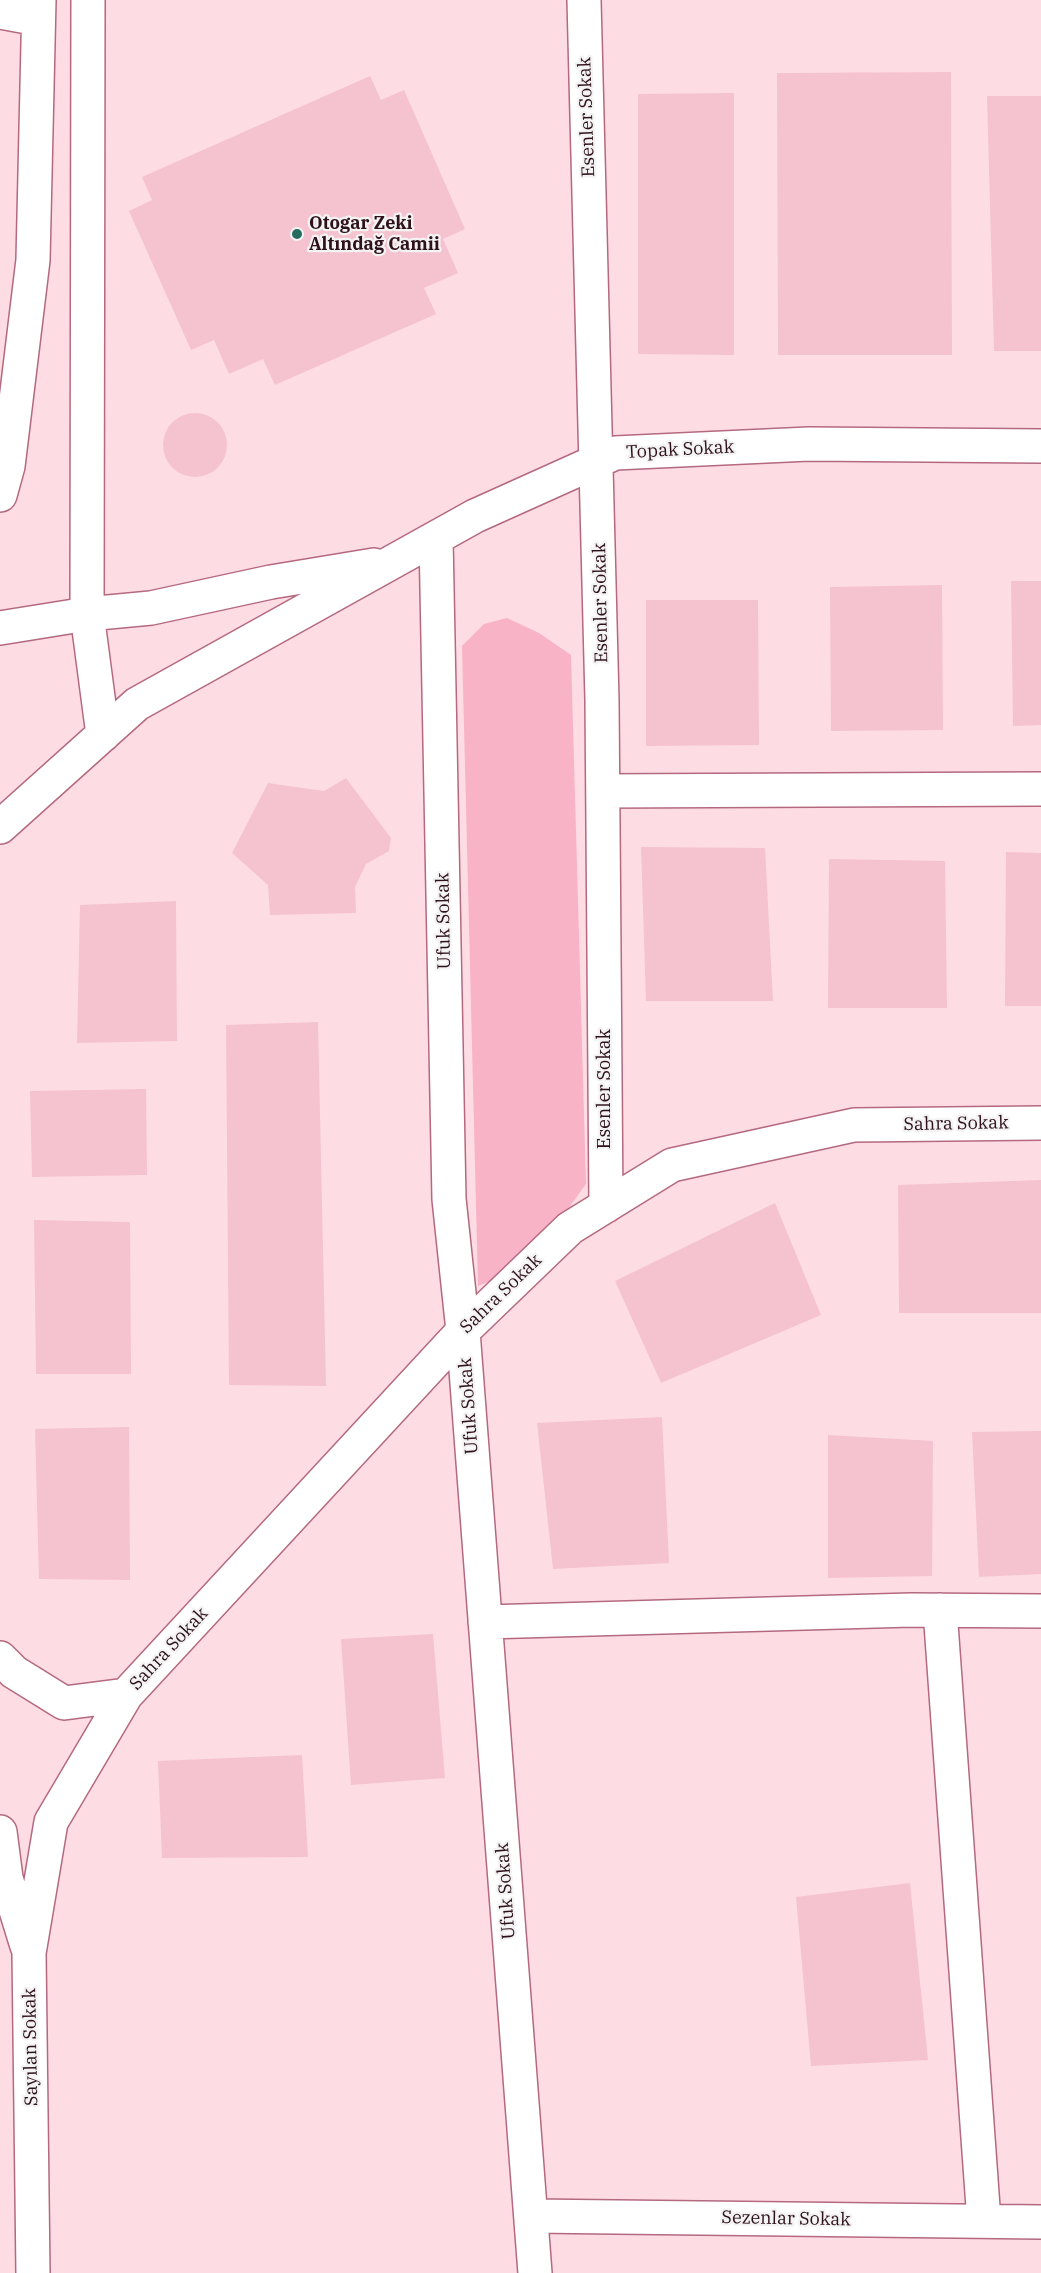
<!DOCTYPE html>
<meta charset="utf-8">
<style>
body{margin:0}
canvas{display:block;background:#fedce4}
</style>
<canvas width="1041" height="2273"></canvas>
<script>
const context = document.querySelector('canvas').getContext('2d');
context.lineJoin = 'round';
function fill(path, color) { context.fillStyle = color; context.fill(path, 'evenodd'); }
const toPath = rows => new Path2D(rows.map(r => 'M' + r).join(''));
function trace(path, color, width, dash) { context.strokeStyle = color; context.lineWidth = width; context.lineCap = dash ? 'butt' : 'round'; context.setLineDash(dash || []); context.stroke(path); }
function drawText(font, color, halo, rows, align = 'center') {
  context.font = font + ' "IBM Plex Serif",serif'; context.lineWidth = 4.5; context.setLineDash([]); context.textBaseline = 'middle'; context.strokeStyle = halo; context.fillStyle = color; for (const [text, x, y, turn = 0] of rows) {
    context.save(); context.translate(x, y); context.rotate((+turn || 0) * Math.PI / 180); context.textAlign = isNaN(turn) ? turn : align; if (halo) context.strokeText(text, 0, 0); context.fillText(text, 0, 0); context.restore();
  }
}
fill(toPath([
 [507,618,539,633,571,655,586,1184,544,1242,496,1279,478,1286,462,646,484,624]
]), '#f9b3c6');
fill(toPath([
 [951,72,952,355,778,355,777,73],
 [370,76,381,100,404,90,465,229,443,239,458,273,424,288,436,314,275,385,263,359,229,374,214,340,191,350,129,211,152,200,142,177],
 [734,93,734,355,638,354,638,94],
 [987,96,1041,96,1041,351,994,351],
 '163 445a32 32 0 1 1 64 0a32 32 0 1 1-64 0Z',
 [1011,581,1041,581,1041,725,1013,726],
 [942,585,943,730,831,731,830,587],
 [646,600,758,600,759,745,646,746],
 [346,778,391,838,389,851,366,864,355,887,356,913,270,915,268,885,232,853,268,783,324,791],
 [641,847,765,848,773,1001,646,1001],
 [1006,852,1041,853,1041,1006,1005,1006],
 [829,859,945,861,947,1008,828,1008],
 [176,901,177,1041,77,1043,80,905],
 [318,1022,326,1386,229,1385,226,1025],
 [146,1089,147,1175,32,1177,30,1091],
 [1041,1180,1041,1313,899,1313,898,1185],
 [775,1203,821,1315,661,1383,615,1281],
 [34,1220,130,1222,131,1374,36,1374],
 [662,1417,669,1563,553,1569,537,1423],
 [129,1427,130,1580,39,1579,35,1429],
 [1041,1431,1041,1574,979,1577,972,1432],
 [828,1435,933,1441,932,1576,828,1578],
 [433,1634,445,1778,351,1785,341,1639],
 [302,1755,308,1857,162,1858,158,1761],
 [910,1883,928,2060,811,2066,796,1897]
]), '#f5c3cf');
const minor = toPath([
 [88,0,87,614,103,735],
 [584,0,602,700,606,1206],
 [0,12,38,19],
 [0,495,8,466,33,260,39,0],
 [436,538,449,1199,463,1331,535,2273],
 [0,628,87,614,151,608,271,582,374,565],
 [603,791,1041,789],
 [0,827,137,704,475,516,615,453,809,444,1041,446],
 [940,1610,984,2221],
 [485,1622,911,1610,1041,1611],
 [0,1658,14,1672,64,1703,126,1695],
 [0,1832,6,1878,27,1946],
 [531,2216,1041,2222],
 [33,2273,29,1953,51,1822,126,1695,463,1331,570,1228,672,1165,854,1125,1041,1123]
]);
trace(minor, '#b4697f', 36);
trace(minor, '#fff', 33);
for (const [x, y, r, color] of [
 [297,234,6,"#246b60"]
]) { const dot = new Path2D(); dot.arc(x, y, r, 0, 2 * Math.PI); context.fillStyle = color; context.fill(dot); trace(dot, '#f3f3f3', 2); }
drawText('18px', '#2e111a', '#f3f3f3', [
 ["Esenler Sokak",587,117,-92],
 ["Topak Sokak",680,450,-3],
 ["Esenler Sokak",601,603,-91],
 ["Ufuk Sokak",444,921,-91],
 ["Esenler Sokak",605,1089,-90],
 ["Sahra Sokak",956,1124,-1],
 ["Sahra Sokak",501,1294,-44],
 ["Ufuk Sokak",469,1406,-94],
 ["Sahra Sokak",169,1649,-47],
 ["Ufuk Sokak",506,1891,-94],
 ["Sayılan Sokak",31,2047,-91],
 ["Sezenlar Sokak",786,2219,1]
]);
drawText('bold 18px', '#2e111a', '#f3f3f3', [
 ["Otogar Zeki",309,224],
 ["Altındağ Camii",309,245]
], 'left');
</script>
